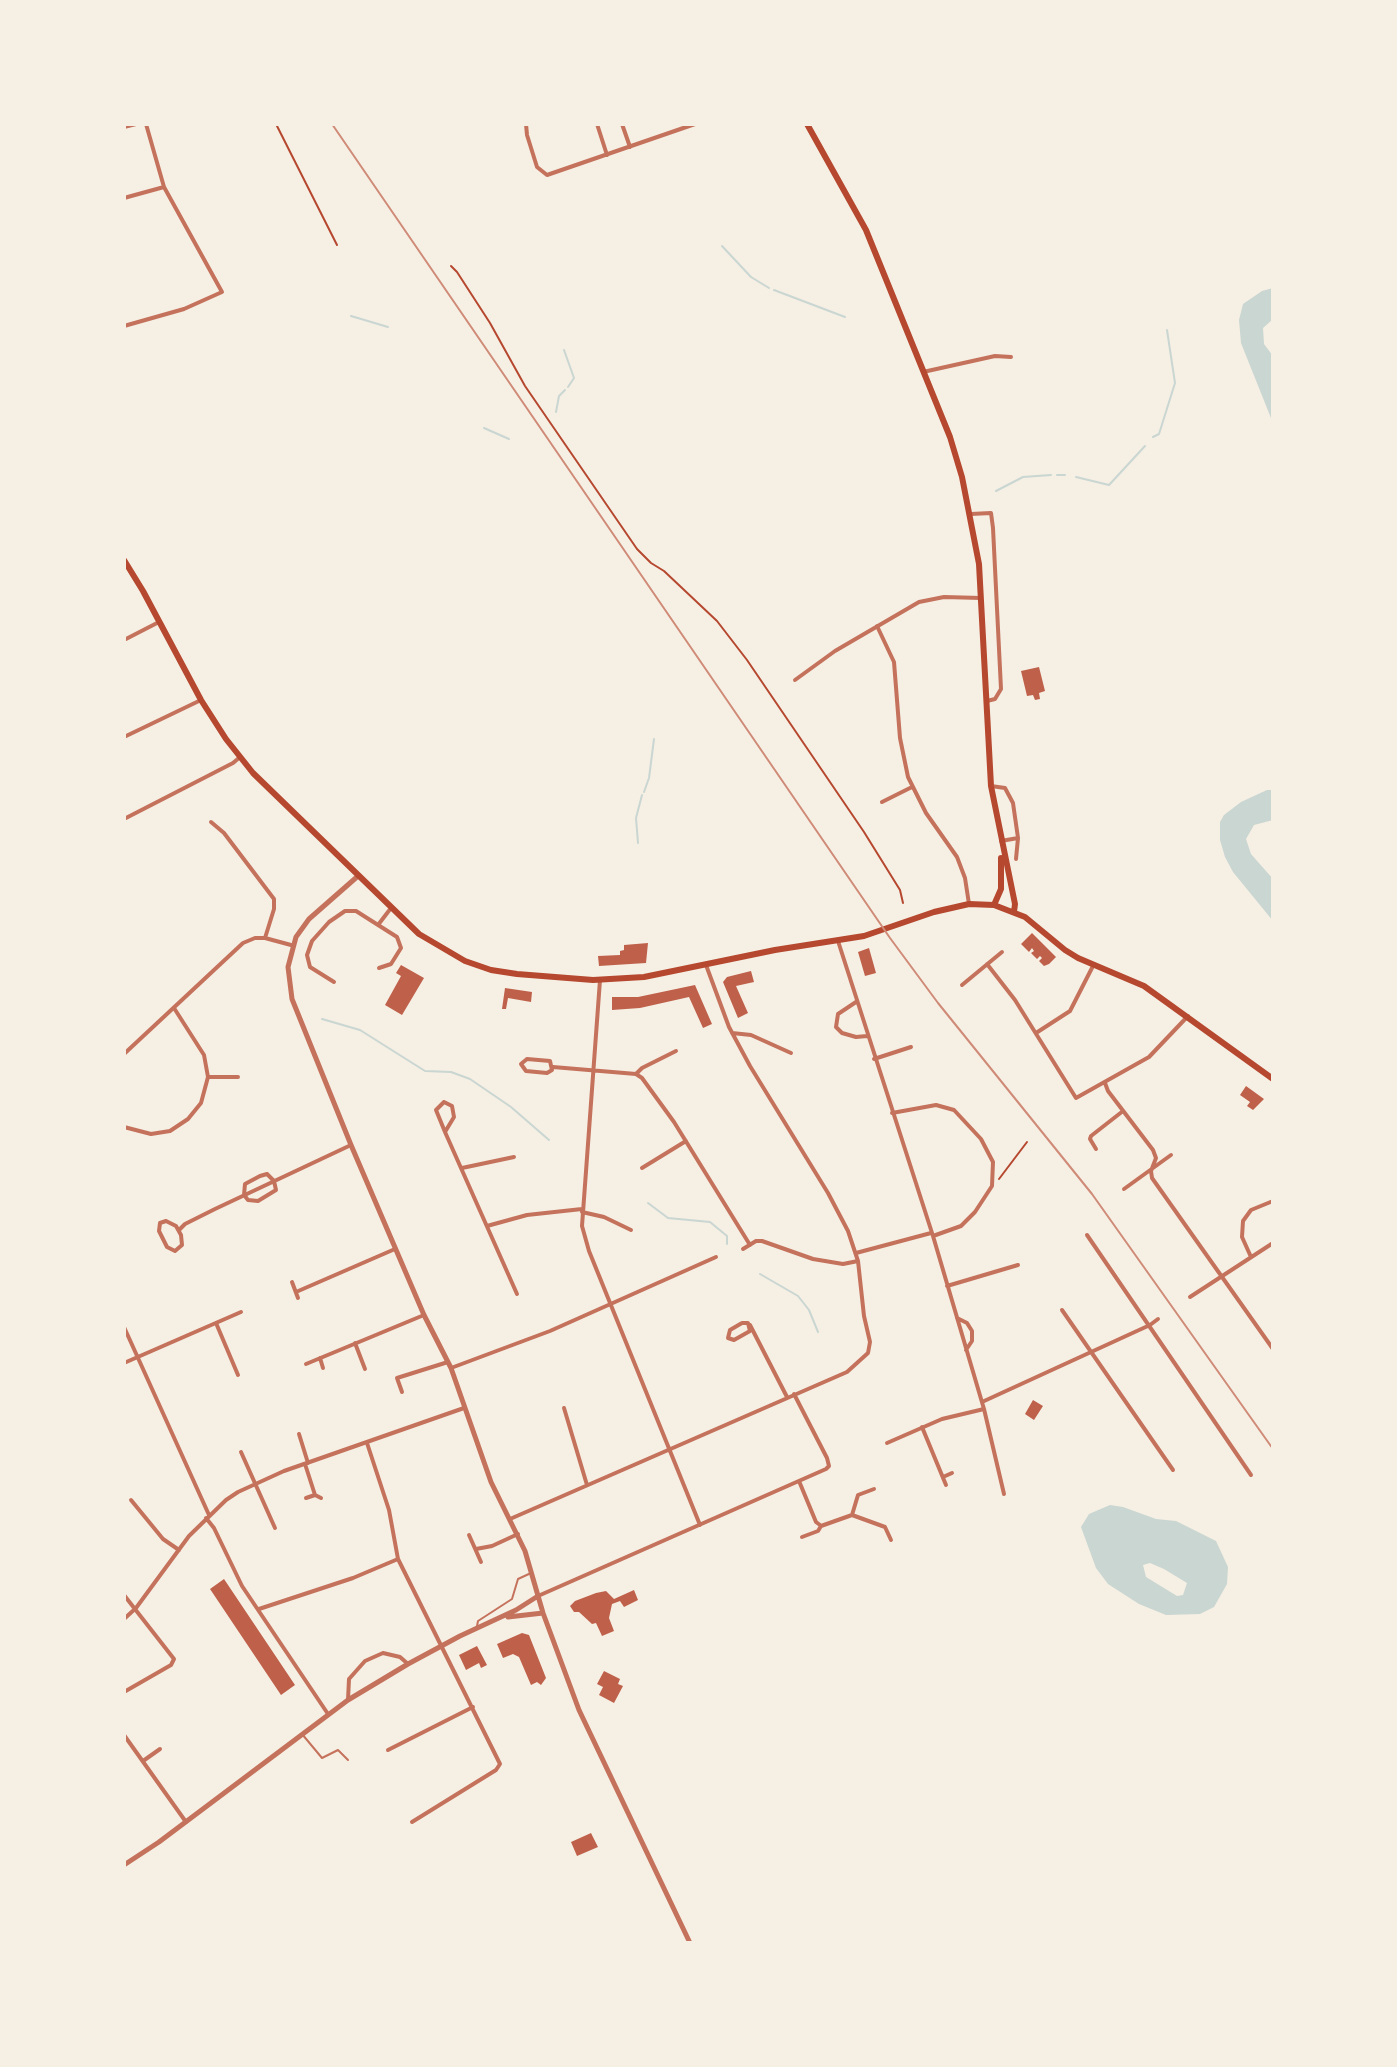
<!DOCTYPE html>
<style>
body{margin:0}
#map{position:relative;width:1397px;height:2067px;overflow:hidden;background:#f6efe4;font-family:"Fira Sans",sans-serif}
canvas{display:block}
.frame{position:absolute;inset:0;border:126px solid #f6efe4;pointer-events:none}
</style>
<div id="map">
<canvas width="1397" height="2067"></canvas>
<div class="frame"></div>
</div>
<script>
const context = document.querySelector('canvas').getContext('2d');
context.lineJoin = 'round';
function fill(path, color) { context.fillStyle = color; context.fill(path, 'evenodd'); }
const toPath = rows => new Path2D(rows.map(r => 'M' + r).join(''));
function trace(path, color, width, dash) { context.strokeStyle = color; context.lineWidth = width; context.lineCap = dash ? 'butt' : 'round'; context.setLineDash(dash || []); context.stroke(path); }
fill(toPath([
 [1273,288,1273,319,1263,328,1264,344,1273,356,1273,423,1241,343,1239,320,1243,304,1262,291],
 [1267,790,1273,790,1273,820,1254,825,1246,839,1251,854,1273,879,1273,921,1233,872,1225,857,1220,840,1220,822,1224,815,1241,802],
 [1110,1505,1123,1507,1156,1519,1176,1521,1216,1541,1228,1567,1227,1584,1214,1607,1200,1614,1166,1615,1139,1604,1108,1584,1096,1568,1081,1527,1089,1514],
 [1150,1563,1164,1569,1187,1583,1183,1595,1177,1596,1146,1577,1143,1565]
]), '#c9d6d2');
trace(toPath([
 [722,246,751,277,769,288],
 [774,290,845,317],
 [351,316,388,327],
 [564,350,574,378,568,387],
 [556,412,559,396,565,390],
 [484,428,509,439],
 [1153,437,1159,434,1175,383,1167,330],
 [1057,475,1065,475],
 [1076,477,1109,485,1145,446],
 [996,491,1023,477,1051,475],
 [644,792,649,778,654,739],
 [638,843,636,818,642,795],
 [322,1019,360,1030,425,1071,451,1072,470,1079,511,1107,549,1140],
 [648,1203,668,1218,710,1222,727,1236,727,1244],
 [760,1274,798,1296,809,1310,818,1332]
]), '#c9d6d2', 2);
fill(toPath([
 [1039,667,1045,691,1039,693,1040,699,1035,700,1033,695,1027,696,1021,671],
 [1032,933,1056,957,1049,964,1044,966,1039,961,1042,958,1040,956,1037,959,1031,953,1034,951,1032,948,1029,952,1021,944],
 [648,943,646,963,599,966,598,956,620,955,620,951,624,950,624,945],
 [869,948,876,973,865,976,858,952],
 [401,965,424,978,402,1015,385,1005,401,976,396,973],
 [751,971,754,982,736,986,748,1013,738,1018,723,982,727,977],
 [695,985,712,1024,703,1028,689,997,640,1008,612,1010,612,997,638,997],
 [505,988,532,992,531,1002,508,998,506,1009,502,1009],
 [1246,1086,1264,1099,1253,1110,1247,1106,1250,1102,1240,1095],
 [1033,1400,1043,1406,1034,1420,1025,1414],
 [224,1579,295,1685,281,1695,210,1589],
 [634,1590,638,1600,624,1607,620,1601,612,1604,609,1618,614,1631,602,1636,596,1623,592,1624,579,1612,574,1612,570,1606,575,1601,596,1593,606,1591,614,1599],
 [522,1633,529,1635,546,1678,541,1685,537,1682,531,1685,519,1657,513,1654,503,1658,497,1644],
 [477,1646,487,1665,481,1668,479,1663,466,1670,459,1655],
 [604,1671,620,1679,618,1684,623,1686,614,1703,599,1695,603,1687,597,1684],
 [591,1833,598,1847,577,1856,571,1842]
]), '#bf614a');
trace(toPath([
 [276,124,337,245],
 [451,266,457,272,490,323,525,386,637,549,651,563,664,571,717,621,747,660,864,832,900,890,903,903],
 [999,1179,1027,1142]
]), '#b5482f', 2);
trace(toPath([
 [477,1626,478,1621,512,1599,518,1579,531,1573],
 [302,1734,322,1758,338,1750,348,1760]
]), '#c5725c', 2);
trace(toPath([
 [526,124,527,135,537,167,547,175,695,124],
 [597,124,607,155],
 [622,124,630,147],
 [124,127,136,124],
 [124,198,164,187,146,124],
 [124,326,184,309,222,292,164,187],
 [923,372,995,356,1011,357],
 [971,514,991,513,993,528,1001,689,995,699,987,701],
 [877,626,894,662,900,738,908,777,926,813,957,857,965,878,969,904],
 [124,640,159,622],
 [795,680,835,651,919,602,944,597,981,598],
 [124,737,201,700],
 [991,786,1005,788,1013,803,1018,838,1016,859],
 [882,802,912,787],
 [124,819,233,763,240,757],
 [211,822,224,833,274,899,274,909,265,938],
 [1001,841,1018,838],
 [378,925,391,908],
 [838,941,933,1236,984,1409,1004,1494],
 [987,964,1015,1000,1076,1098,1149,1057,1188,1016],
 [600,980,582,1226,589,1251,700,1525],
 [334,982,310,967,307,955,312,941,329,922,345,911,356,911,397,937,401,948,391,964,379,968],
 [962,985,1002,952],
 [856,1002,838,1014,836,1027,842,1033,856,1037,867,1036],
 [732,1033,751,1035,791,1053],
 [1036,1033,1070,1011,1094,964],
 [124,1054,243,943,255,938,265,938,291,945],
 [527,1059,550,1061,552,1070,547,1073,526,1071,521,1064,527,1059],
 [874,1059,911,1047],
 [553,1067,636,1074,642,1078,674,1122,750,1245],
 [636,1074,642,1068,676,1051],
 [208,1077,238,1077],
 [1105,1083,1108,1091,1153,1150,1156,1158,1151,1171,1152,1178,1273,1349],
 [444,1102,452,1106,454,1117,445,1132,436,1110,444,1102],
 [892,1113,936,1105,954,1110,981,1139,993,1162,992,1186,975,1212,961,1226,933,1236],
 [124,1127,151,1134,170,1131,188,1119,201,1103,208,1077,204,1055,174,1008],
 [445,1132,517,1294],
 [1096,1149,1090,1139,1091,1136,1123,1111],
 [462,1168,514,1157],
 [642,1168,686,1141],
 [267,1174,274,1181,276,1190,258,1201,248,1200,244,1195,245,1184,260,1176,267,1174],
 [1124,1189,1171,1155],
 [582,1212,604,1217,631,1230],
 [166,1221,176,1226,181,1235,182,1245,175,1251,167,1247,159,1231,160,1223,166,1221],
 [487,1226,527,1215,582,1209],
 [179,1230,185,1224,215,1209,351,1145],
 [1087,1235,1251,1475],
 [743,1249,756,1241,762,1241,813,1259,843,1264,858,1261],
 [856,1253,931,1233],
 [1251,1257,1242,1237,1243,1221,1251,1210,1273,1201],
 [292,1282,298,1298],
 [947,1286,1018,1265],
 [296,1292,395,1249],
 [1190,1297,1273,1243],
 [1062,1310,1173,1470],
 [957,1318,967,1323,972,1331,972,1341,966,1350],
 [216,1323,238,1375],
 [742,1323,748,1323,750,1331,734,1340,728,1338,730,1330,742,1323],
 [750,1325,787,1397],
 [124,1327,209,1515],
 [355,1343,365,1369],
 [320,1358,323,1368],
 [124,1363,241,1312],
 [306,1364,424,1315],
 [451,1368,550,1331,716,1257],
 [402,1392,397,1378,448,1362],
 [982,1402,1150,1325,1158,1319],
 [564,1408,587,1485],
 [922,1427,946,1485],
 [299,1434,308,1463],
 [367,1443,389,1510,398,1559,500,1764,496,1770,412,1822],
 [887,1443,942,1419,984,1409],
 [241,1452,275,1528],
 [305,1464,315,1495],
 [943,1477,952,1473],
 [799,1481,816,1522,820,1525],
 [306,1498,315,1495,321,1498],
 [131,1500,163,1539,179,1550],
 [852,1515,858,1495,874,1489],
 [206,1518,214,1528,242,1586,328,1714],
 [510,1519,847,1372,868,1353,870,1342,864,1316,858,1261,848,1231,828,1193,750,1066,729,1027,706,965],
 [469,1535,481,1562],
 [802,1537,818,1531,821,1526,852,1515,885,1527,891,1540],
 [476,1549,492,1546,518,1534],
 [124,1595,174,1659,171,1665,124,1692],
 [538,1596,826,1469,829,1466,827,1458,794,1394],
 [259,1609,353,1578,398,1559],
 [124,1619,136,1608,189,1536,226,1500,238,1492,284,1471,464,1408],
 [348,1700,349,1679,365,1661,383,1653,400,1657,408,1664],
 [124,1735,186,1822],
 [388,1750,473,1707],
 [143,1761,160,1749]
]), '#c5725c', 4);
trace(toPath([
 [358,876,309,919,296,937,288,967,292,999,351,1145,424,1315,451,1368,491,1482,525,1551,543,1613,579,1710,690,1943],
 [508,1617,543,1613],
 [124,1865,159,1842,348,1700,408,1664,460,1636,516,1610,538,1596]
]), '#c5725c', 5);
trace(toPath([
 [807,124,866,230,950,437,962,477,979,564,991,786,1015,904,1014,912],
 [124,560,143,591,201,700,226,739,253,773,419,934,465,961,491,970,517,974,593,980,644,977,775,950,864,936,934,912,969,904,994,905,1025,917,1065,950,1078,958,1144,986,1273,1079],
 [994,905,1001,889,1001,858]
]), '#b5482f', 6);
trace(toPath([
 [332,124,890,938,938,1003,1092,1194,1273,1449]
]), '#cf8b77', 2);
</script>
